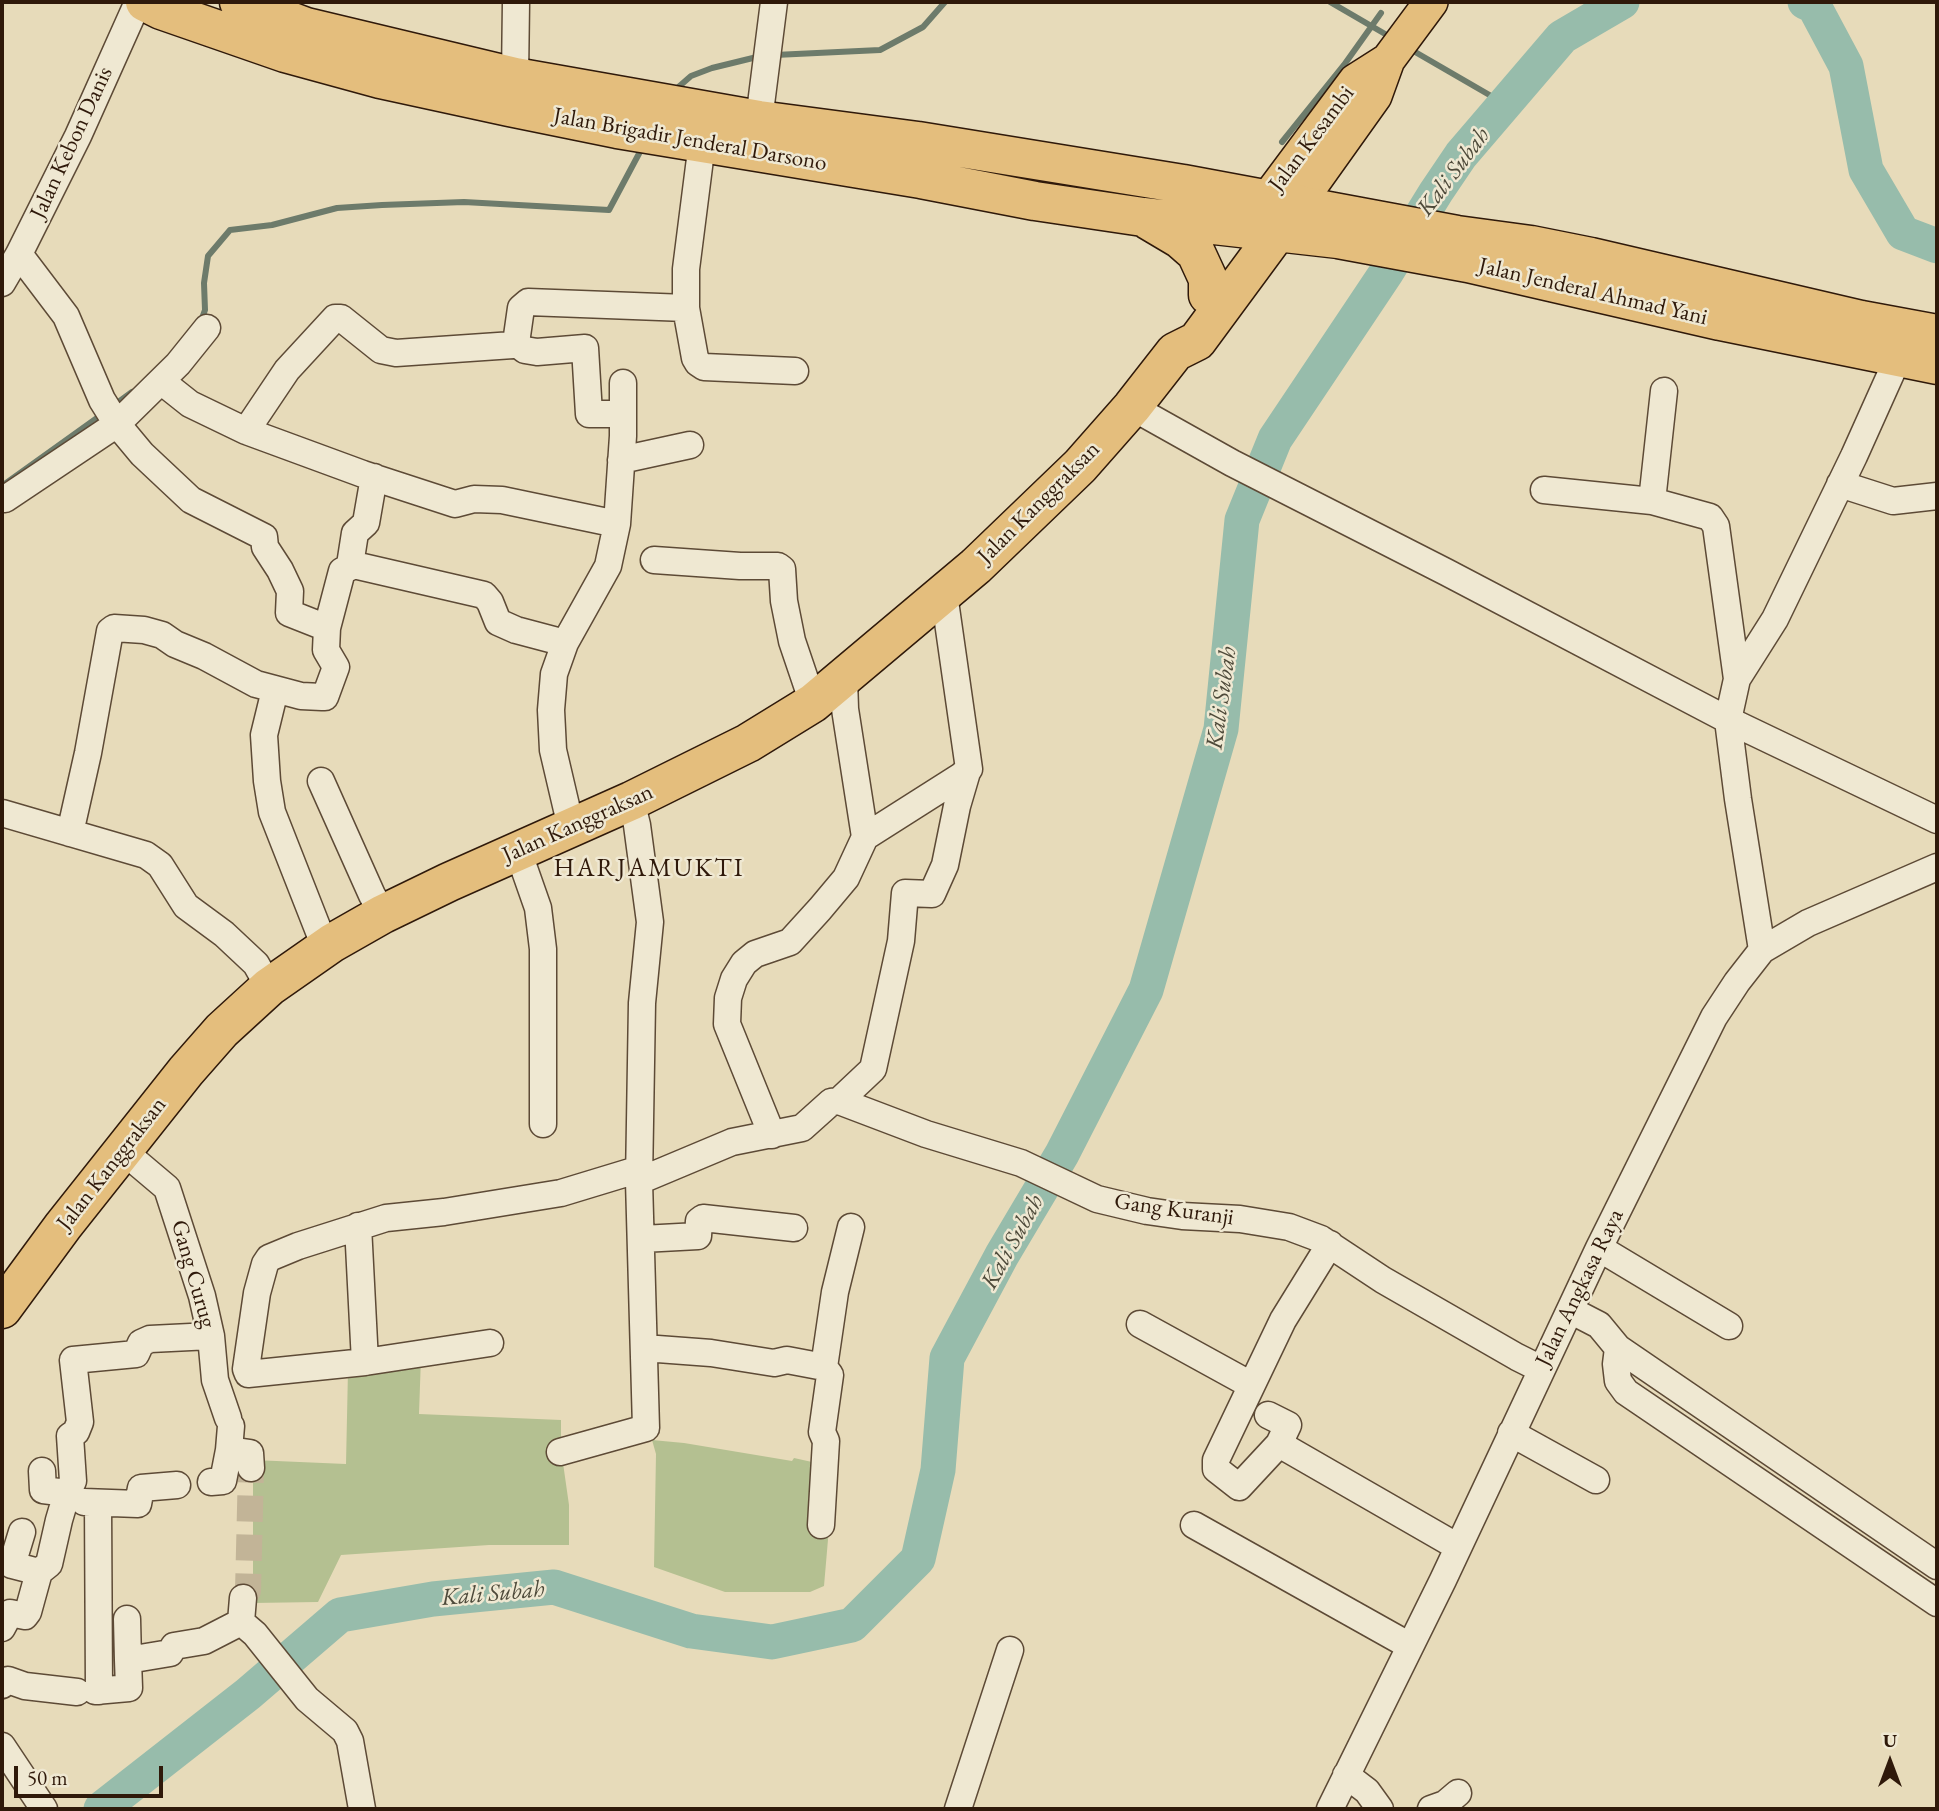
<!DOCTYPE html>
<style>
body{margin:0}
#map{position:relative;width:1939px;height:1811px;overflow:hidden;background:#e7dbba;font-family:"EB Garamond",serif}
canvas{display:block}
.frame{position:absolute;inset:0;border:4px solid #2f190a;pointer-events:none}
.north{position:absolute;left:1855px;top:1727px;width:70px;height:70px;-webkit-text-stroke:5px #efe8d2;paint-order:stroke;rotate:0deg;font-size:19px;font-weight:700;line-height:28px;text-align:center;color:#2f190a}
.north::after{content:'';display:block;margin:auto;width:24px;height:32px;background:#2f190a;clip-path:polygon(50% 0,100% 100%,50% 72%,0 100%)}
.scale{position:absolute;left:14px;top:1766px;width:149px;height:32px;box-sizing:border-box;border:4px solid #2f190a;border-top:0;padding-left:9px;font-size:21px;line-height:24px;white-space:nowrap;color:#2f190a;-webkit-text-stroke:5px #efe8d2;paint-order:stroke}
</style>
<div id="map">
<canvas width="1939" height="1811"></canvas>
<div class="frame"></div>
<div class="north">U</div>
<div class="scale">50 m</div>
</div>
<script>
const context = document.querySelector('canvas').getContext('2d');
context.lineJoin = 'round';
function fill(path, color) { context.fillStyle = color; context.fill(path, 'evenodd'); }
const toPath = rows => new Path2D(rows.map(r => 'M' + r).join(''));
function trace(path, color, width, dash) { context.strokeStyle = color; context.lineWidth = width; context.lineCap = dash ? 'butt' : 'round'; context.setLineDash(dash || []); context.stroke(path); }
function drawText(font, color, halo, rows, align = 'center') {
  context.font = font + ' "EB Garamond",serif'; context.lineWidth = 5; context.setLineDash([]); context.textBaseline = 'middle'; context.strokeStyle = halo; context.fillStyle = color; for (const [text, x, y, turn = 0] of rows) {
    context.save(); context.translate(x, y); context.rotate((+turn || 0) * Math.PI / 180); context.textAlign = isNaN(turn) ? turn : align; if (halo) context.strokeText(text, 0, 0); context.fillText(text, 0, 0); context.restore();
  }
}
fill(toPath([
 [421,1357,419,1414,561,1420,561,1449,569,1505,569,1545,489,1545,341,1555,318,1602,253,1603,253,1460,346,1464,348,1370],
 [652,1440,684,1443,792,1461,794,1458,821,1464,829,1528,824,1586,810,1592,725,1592,654,1567,656,1454]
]), '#b4c091');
trace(toPath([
 [1330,2,1392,38],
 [1410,49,1505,104],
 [775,55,880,50,923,27,945,2],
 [675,90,691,76,712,68,761,56],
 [1282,142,1344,65,1381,13],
 [201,321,205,310,204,283,208,256,230,230,272,225,337,208,382,205,464,202,609,210,642,148],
 [113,406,132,392],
 [2,486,104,413]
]), '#6d7b6b', 6);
trace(toPath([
 [1805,2,1814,6,1846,66,1866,170,1903,233,1937,246],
 [101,1809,248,1694,340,1615,433,1599,554,1587,691,1631,772,1642,852,1625,918,1559,938,1470,947,1358,1002,1255,1062,1154,1146,990,1221,729,1242,520,1275,439,1386,273,1436,192,1461,155,1562,37,1622,2]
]), '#97bcab', 35);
trace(toPath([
 [243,1598,248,1591,251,1468]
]), '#c2b497', 26, [26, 13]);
const minor = toPath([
 [515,77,516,2],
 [759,120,774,2],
 [702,143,686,269,686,308,695,358,698,363,704,367,795,371],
 [2,283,19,254,78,136,138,2],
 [207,328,178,364,117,424,142,454,191,500,264,537,265,547,280,570,290,591,289,613,327,628],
 [516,343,525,350,537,352,585,348,589,414,623,414],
 [161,381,190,404,246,431,363,474,455,504,474,499,502,500,617,524],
 [1132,407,1232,463,1446,572,1728,720,1937,820],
 [246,431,287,370,335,318,341,318,381,350,396,353,513,345,516,343,521,308,528,302,686,308],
 [621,460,690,445],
 [1840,484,1893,501,1937,496],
 [1544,490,1652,501,1710,517,1716,526,1737,679],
 [5,499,117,424,102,400,66,316,19,254],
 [1652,501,1664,391],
 [654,560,740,566,778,566,782,569,784,601,792,641,813,703],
 [350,565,355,533,366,523,374,477],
 [275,690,264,735,267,781,272,812,325,947],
 [321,781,372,895,383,914],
 [2,813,146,855,160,865,186,906,224,934,256,964,269,987],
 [571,827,553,750,551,710,554,674,565,643,608,566,617,524,623,436,623,383],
 [70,833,88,753,110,631,114,628,144,630,162,635,175,644,204,656,256,684,301,696,322,697,325,697,336,667,326,650,327,628,342,571,354,565,484,595,490,602,498,622,516,630,565,643],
 [865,837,961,776,969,769,944,594],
 [518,851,538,908,543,949,543,1124],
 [1762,950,1738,799,1728,720,1737,679,1775,619,1854,456,1898,358],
 [839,1101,873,1069,901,941,905,893,932,894,945,865,957,806,967,772],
 [772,1135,727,1024,728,998,734,979,744,963,755,954,790,942,820,909,846,878,865,837,845,709,844,679],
 [122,1150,167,1188,202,1296,211,1336,215,1380,228,1418],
 [639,1181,732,1142,802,1128,831,1102,839,1101,926,1134,1021,1163,1097,1199,1147,1211,1182,1216,1240,1219,1289,1227,1321,1239,1383,1280,1517,1357,1541,1369],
 [358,1226,365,1362],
 [642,1239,698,1236,699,1221,703,1218,794,1228],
 [1599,1248,1729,1326],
 [1570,1310,1599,1325,1618,1348,1937,1566],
 [1140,1324,1251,1385],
 [490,1343,365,1362,248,1374,246,1369,257,1293,265,1264,269,1258,298,1246,386,1218,444,1212,561,1193,640,1169],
 [644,1348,711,1353,774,1363,787,1360,824,1367,835,1292,851,1227],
 [1618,1348,1616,1364,1618,1381,1626,1392,1937,1603],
 [1268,1415,1288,1425,1279,1444,1239,1487,1216,1469,1216,1460,1283,1320,1330,1244],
 [1511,1433,1596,1480],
 [1279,1444,1458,1547],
 [229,1450,250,1453,251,1468],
 [560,1452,646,1428,639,1181,642,1003,650,922,637,825,631,801],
 [211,1482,223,1481,229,1450,231,1426],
 [67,1493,73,1481,70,1436,76,1432,80,1422,73,1360,136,1354,141,1343,150,1339,211,1336],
 [84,1502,138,1504,141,1488,177,1485],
 [98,1503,99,1691],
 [821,1525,826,1441,822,1432,830,1375,824,1367],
 [1194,1525,1410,1646],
 [22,1532,12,1565,39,1572,49,1564,59,1520,67,1493,43,1490,42,1471],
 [243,1598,241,1622,255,1634,307,1699,345,1731,350,1741,362,1809],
 [127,1619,128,1660],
 [2,1628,10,1613,25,1616,28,1612,39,1572],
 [2,1685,8,1680,25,1686,77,1692],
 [95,1691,129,1688,128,1660,170,1653,174,1646,204,1641,241,1622],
 [2,1746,44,1809],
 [1346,1775,1367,1791,1380,1809],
 [958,1809,1010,1650],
 [1330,1809,1443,1580,1599,1248,1714,1017,1737,982,1762,950,1808,923,1937,867],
 [1431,1809,1445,1804,1458,1793]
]);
const major = toPath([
 [1267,199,1355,81,1388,60],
 [1298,204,1375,96,1388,60,1431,2]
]);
const highway = toPath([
 [145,2,161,10,285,53,380,79,509,107,617,129,921,179,1035,201,1143,217,1338,239,1468,263,1720,321,1937,365],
 [239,2,306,27,515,77,759,120,918,141,1183,184,1457,235,1531,245,1591,257,1861,320,1937,334],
 [1148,220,1180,239,1196,253,1208,279,1208,295],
 [2,1309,63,1226,186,1071,222,1030,269,987,332,943,383,914,449,882,631,801,748,743,813,703,976,566,1080,466,1132,407,1175,352,1197,341,1298,204]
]);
trace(minor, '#5d4a36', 29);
trace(major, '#2f190a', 36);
trace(highway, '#2f190a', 41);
trace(minor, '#efe8d2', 26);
trace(major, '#e4be7d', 33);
trace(highway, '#e4be7d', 38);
drawText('23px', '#2f190a', '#efe8d2', [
 ["Jalan Kesambi",1312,139,-53],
 ["Jalan Brigadir Jenderal Darsono",690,140,10],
 ["Jalan Kebon Danis",72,143,-65],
 ["Jalan Jenderal Ahmad Yani",1593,292,13],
 ["Jalan Kanggraksan",1039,503,-45],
 ["Jalan Kanggraksan",578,824,-24],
 ["Jalan Kanggraksan",112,1164,-52],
 ["Gang Kuranji",1174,1210,8],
 ["Gang Curug",193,1274,74],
 ["Jalan Angkasa Raya",1580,1288,-64]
]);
drawText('italic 24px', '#4e4a3a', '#efe8d2', [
 ["Kali Subah",1454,172,-53],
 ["Kali Subah",1222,698,-82],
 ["Kali Subah",1013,1242,-61],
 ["Kali Subah",493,1594,-5]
]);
context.letterSpacing = '2px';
drawText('26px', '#2f190a', '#efe8d2', [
 ["HARJAMUKTI",649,869]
]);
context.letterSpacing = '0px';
</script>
